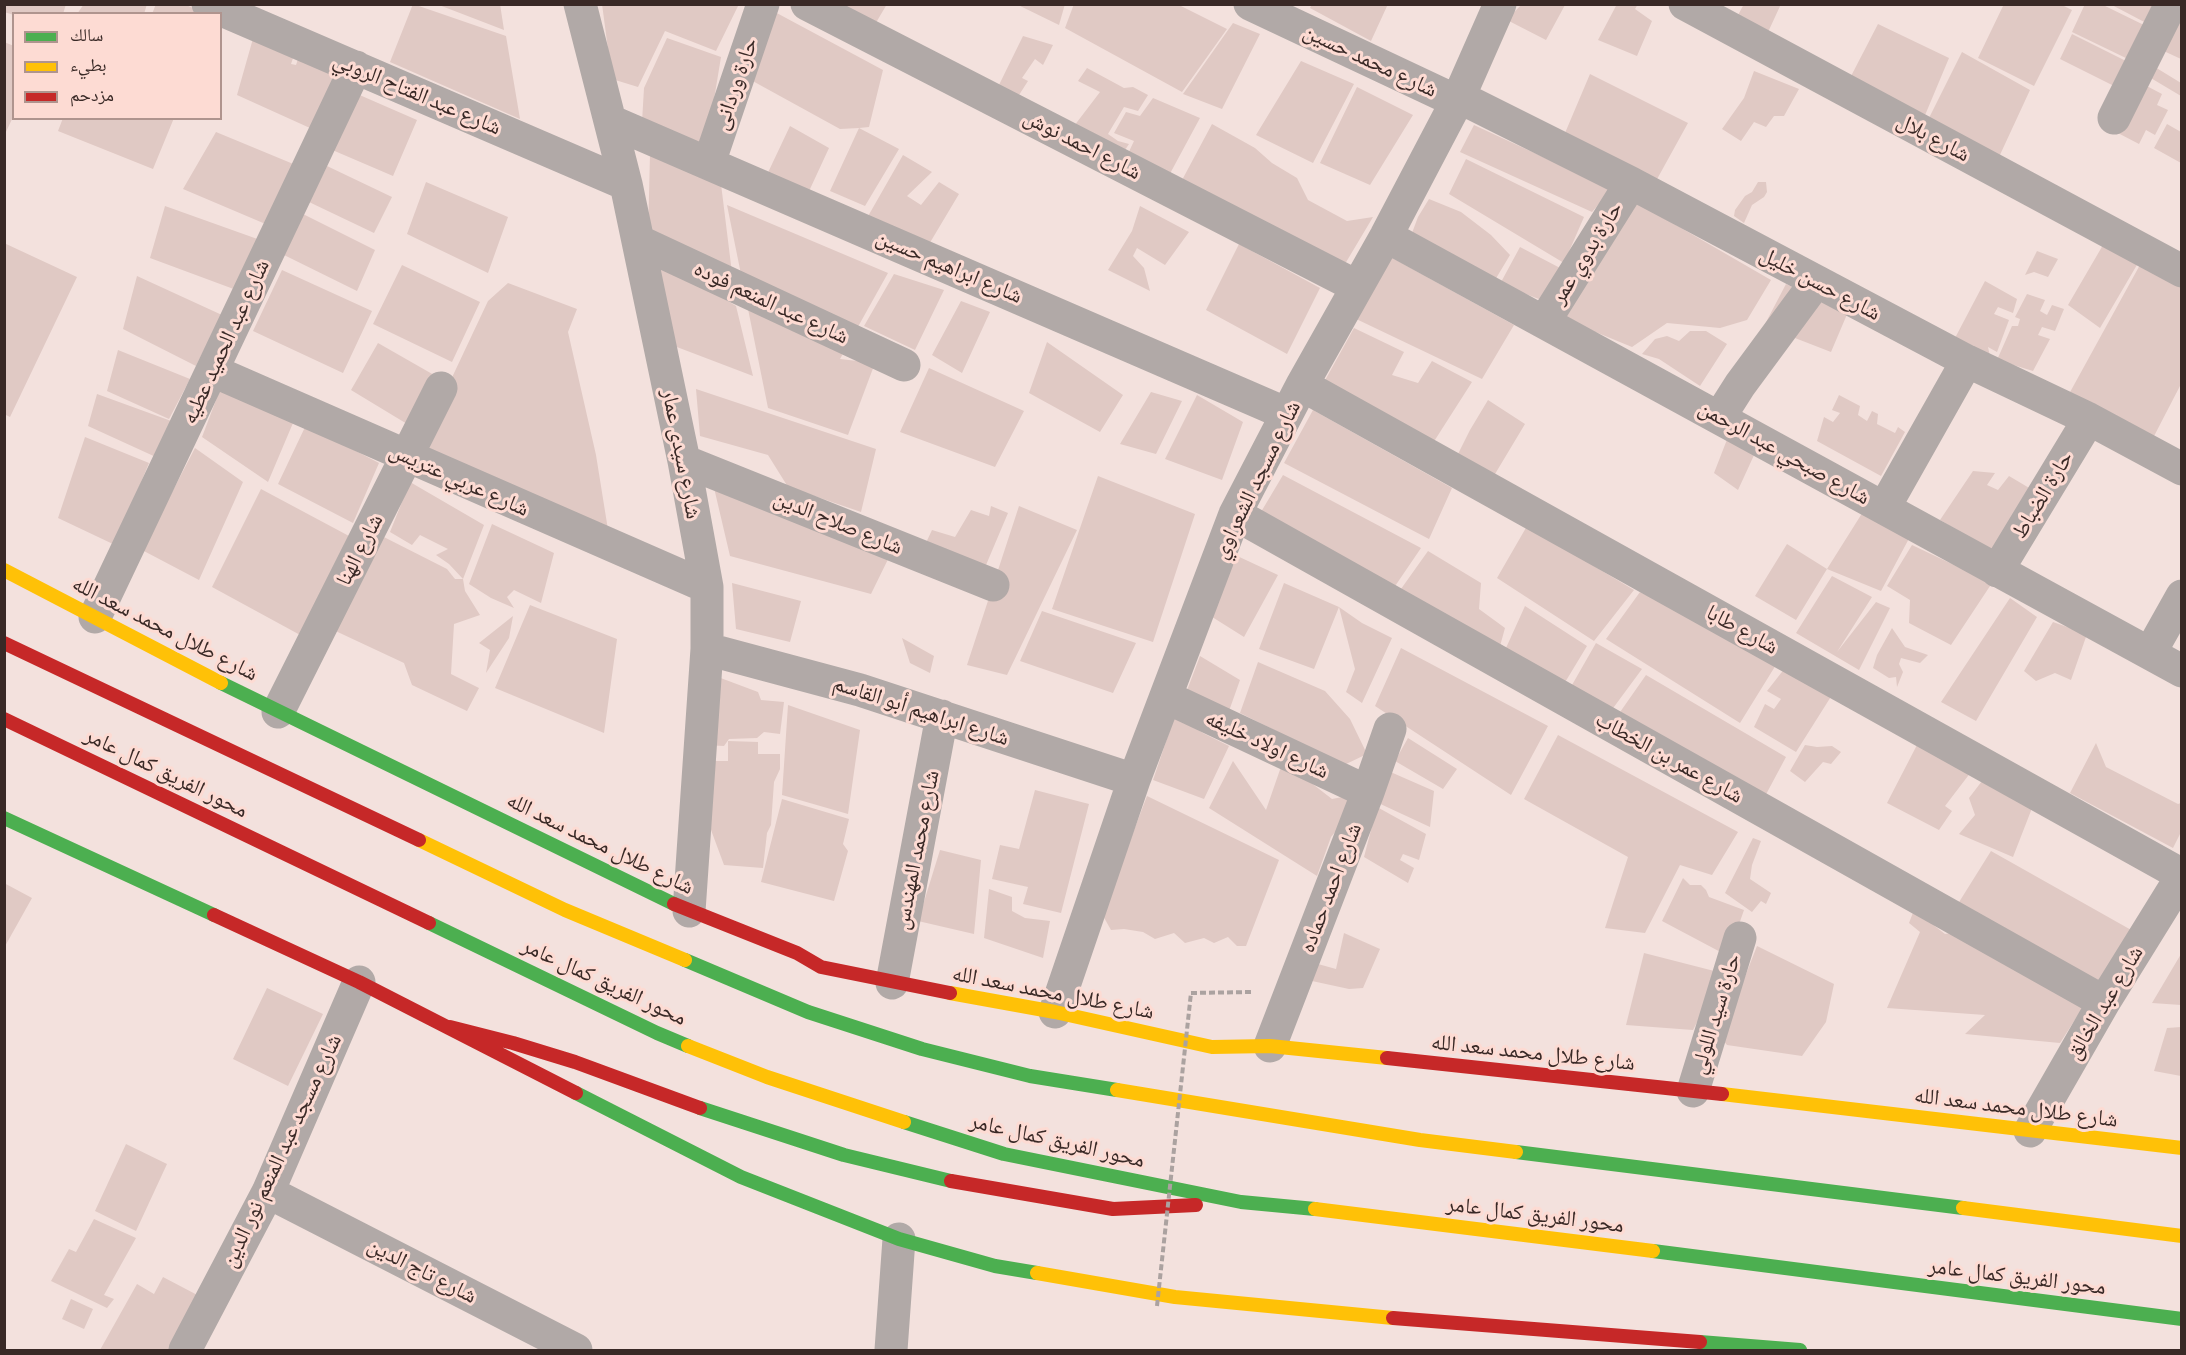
<!DOCTYPE html>
<meta charset="utf-8">
<style>
body{margin:0}
#map{position:relative;width:2186px;height:1355px;overflow:hidden;background:#f3e1dd;font-family:"PT Sans Narrow","Noto Naskh Arabic",sans-serif}
canvas{display:block}
.frame{position:absolute;inset:0;border:6px solid #392926;pointer-events:none}
.legend{position:absolute;left:12px;top:12px;width:210px;height:108px;box-sizing:border-box;background:#fddbd3;border:2px solid #af948e;margin:0;padding:8px 10px;list-style:none;font-size:18px;color:#392926}
.legend li{display:flex;align-items:center;gap:12px;height:30px}
.legend b{width:30px;border:2px solid #af948e}
</style>
<div id="map">
<canvas width="2186" height="1355"></canvas>
<div class="frame"></div>
<ul class="legend">
<li><b style="height:8px;background:#4caf50"></b>سالك</li>
<li><b style="height:8px;background:#ffc107"></b>بطيء</li>
<li><b style="height:8px;background:#c62828"></b>مزدحم</li>
</ul>
</div>
<script>
const context = document.querySelector('canvas').getContext('2d');
context.lineJoin = 'round';
function fill(path, color) { context.fillStyle = color; context.fill(path, 'evenodd'); }
const toPath = rows => new Path2D(rows.map(r => 'M' + r).join(''));
function trace(path, color, width, dash) { context.strokeStyle = color; context.lineWidth = width; context.lineCap = dash ? 'butt' : 'round'; context.setLineDash(dash || []); context.stroke(path); }
function drawText(font, color, halo, rows, align = 'center') {
  context.font = font + ' "PT Sans Narrow","Noto Naskh Arabic",sans-serif'; context.lineWidth = 6; context.setLineDash([]); context.textBaseline = 'middle'; context.strokeStyle = halo; context.fillStyle = color; for (const [text, x, y, turn = 0] of rows) {
    context.save(); context.translate(x, y); context.rotate((+turn || 0) * Math.PI / 180); context.textAlign = isNaN(turn) ? turn : align; if (halo) context.strokeText(text, 0, 0); context.fillText(text, 0, 0); context.restore();
  }
}
fill(toPath([
 [4,4,66,4,63,14,14,14,14,15,4,12],
 [84,4,147,4,144,14,77,14],
 [156,4,184,4,206,14,152,14],
 [413,4,506,36,520,119,390,62],
 [439,4,500,4,504,30,439,5],
 [602,4,739,4,716,51,665,31,638,87,612,79],
 [822,4,887,4,867,38],
 [1016,4,1065,4,1059,25],
 [1074,4,1177,4,1227,29,1182,92,1065,28],
 [1312,4,1388,4,1371,41,1310,8],
 [1617,4,1638,4,1635,9,1652,21,1637,56,1598,40],
 [1744,4,1781,4,1763,43,1731,28],
 [2004,4,2060,4,2072,10,2034,86,1978,58],
 [2085,4,2101,4,2146,26,2130,60,2072,32],
 [2110,4,2160,4,2150,25],
 [2181,4,2181,59,2155,47],
 [1521,5,1565,5,1546,40,1507,20],
 [773,11,883,70,869,127,859,128,899,149,865,206,830,191,859,128,840,129,749,79],
 [1233,23,1260,34,1222,109,1183,94],
 [1878,24,1949,58,1923,120,1849,80],
 [2072,34,2130,63,2118,88,2060,59],
 [254,35,295,52,291,64,296,65,300,53,347,75,321,133,237,95],
 [1023,36,1053,45,1043,65,1035,59,1022,78,1028,81,1019,95,998,87],
 [667,38,721,57,705,154,642,122,644,88],
 [4,42,14,46,14,115,4,136],
 [1962,52,2030,90,1999,157,1925,126],
 [1301,61,1354,84,1313,163,1256,135],
 [2150,64,2181,83,2181,96,2144,74],
 [1087,68,1124,88,1133,87,1148,95,1138,111,1124,107,1108,134,1118,141,1129,144,1119,159,1071,130,1100,92,1078,81],
 [1754,71,1799,89,1784,116,1774,116,1766,127,1754,122,1741,141,1722,129,1744,98],
 [1590,74,1688,123,1656,181,1565,133],
 [2141,83,2162,94,2157,105,2168,110,2155,135,2146,130,2139,144,2116,132],
 [1357,87,1413,115,1370,185,1320,163],
 [355,93,417,120,393,176,330,149],
 [1153,98,1200,118,1166,181,1125,160,1134,141,1114,133,1126,112,1140,116],
 [63,118,174,118,153,169,58,131],
 [1212,124,1255,148,1272,163,1297,178,1308,200,1347,221,1373,217,1342,269,1181,182],
 [2167,124,2181,132,2181,163,2154,148],
 [1474,125,1612,189,1592,212,1460,152],
 [790,126,829,148,804,202,764,181],
 [216,132,303,168,282,231,183,189],
 [650,155,721,184,732,273,648,236],
 [903,155,932,172,907,196,921,205,939,182,959,194,925,251,867,218],
 [1466,159,1584,217,1564,263,1449,194],
 [327,166,392,197,374,233,309,202],
 [426,182,508,217,488,273,407,234],
 [1758,182,1766,182,1767,192,1764,197,1752,205,1744,223,1734,216,1735,210,1745,196,1752,192],
 [1429,199,1461,212,1491,235,1510,255,1495,280,1412,233,1418,217],
 [1631,199,1771,280,1747,320,1720,328,1667,323,1632,347,1559,317],
 [727,205,888,273,840,359,875,363,848,435,768,408],
 [165,206,263,241,239,291,150,258],
 [1140,206,1189,232,1165,265,1137,248,1133,256,1144,268,1150,291,1108,270,1132,231],
 [301,213,375,250,357,291,284,255],
 [4,243,77,277,10,417,4,414],
 [1239,244,1320,288,1287,354,1206,310],
 [2103,245,2141,258,2100,328,2068,305],
 [1520,247,1562,269,1544,301,1500,284],
 [2037,251,2058,259,2048,277,2034,272,2025,275],
 [649,253,736,306,753,376,669,344],
 [1389,256,1514,325,1482,379,1352,317],
 [2141,263,2181,284,2181,384,2152,440,2069,394],
 [402,265,480,302,452,362,373,324],
 [282,270,372,311,343,373,253,331],
 [894,274,944,290,915,350,864,326],
 [137,276,222,315,196,366,123,329],
 [1985,281,2017,299,2013,313,1998,307,1994,314,2009,320,1997,352,1988,347,1991,361,1955,338],
 [508,283,577,309,568,332,596,455,609,536,415,456,488,301],
 [1786,284,1848,312,1831,352,1764,326],
 [2027,294,2045,300,2040,311,2047,315,2052,305,2064,309,2055,331,2042,327,2038,335,2050,339,2033,371,1997,360,2012,326,2018,326,2020,319,2015,317],
 [961,301,990,312,962,373,932,355],
 [1354,328,1404,352,1392,375,1418,383,1432,361,1472,382,1433,443,1323,384],
 [1690,331,1706,331,1727,344,1700,386,1659,359,1642,354,1655,339,1667,336,1679,341],
 [1047,342,1123,395,1100,432,1029,393],
 [378,343,441,379,417,430,351,390],
 [118,350,190,379,169,419,107,391],
 [929,368,1024,411,995,467,900,432],
 [221,387,293,423,268,482,202,437],
 [696,389,876,449,861,512,788,487,768,455,700,436],
 [1151,392,1182,401,1156,454,1120,444],
 [97,394,174,422,158,458,88,426],
 [1197,395,1243,422,1222,480,1165,459],
 [1839,395,1860,406,1858,415,1867,421,1872,411,1878,414,1877,424,1895,433,1898,427,1905,432,1881,476,1817,441,1824,417,1833,422,1840,413,1832,410],
 [1488,400,1525,424,1492,479,1456,458,1470,430],
 [1313,410,1452,488,1429,539,1284,463],
 [306,425,379,463,353,523,278,484],
 [85,437,149,463,115,545,58,518],
 [1728,437,1755,453,1738,490,1714,473],
 [195,448,243,482,199,580,142,550],
 [1973,471,1995,473,1987,485,1998,490,2009,476,2036,492,1997,554,1940,520],
 [711,475,894,547,871,594,730,556],
 [1283,475,1421,548,1389,595,1258,517],
 [1098,476,1195,514,1153,642,1052,609],
 [410,482,484,525,463,579,449,564,436,555,448,549,420,535,412,545,390,532],
 [261,489,349,536,302,636,212,587],
 [991,506,1008,513,986,565,924,547,932,530,955,537,971,510,989,516],
 [1019,506,1077,530,1007,675,967,665],
 [1866,507,1913,531,1881,591,1827,569,1796,620,1755,596,1787,544,1827,569],
 [492,524,554,553,541,603,514,590,507,597,514,608,491,598,469,584],
 [1527,526,1634,590,1594,641,1497,578],
 [372,531,447,569,455,579,463,579,465,591,480,615,454,624,451,674,479,688,467,711,412,685,404,663,327,627],
 [1912,545,1992,583,1951,645,1909,623,1910,600,1887,586],
 [1428,551,1481,583,1479,609,1505,628,1497,657,1396,596],
 [1233,554,1278,575,1244,637,1209,615],
 [1832,576,1872,597,1837,652,1876,602,1890,608,1859,670,1796,633],
 [732,583,801,601,790,642,736,629],
 [1284,583,1339,607,1362,623,1392,638,1362,703,1346,692,1355,669,1339,607,1314,669,1259,649],
 [1640,592,1779,660,1740,723,1606,639],
 [2010,598,2037,617,1976,721,1941,702],
 [530,605,617,639,604,733,495,688],
 [1525,606,1587,646,1564,684,1506,648],
 [1042,611,1136,643,1113,693,1020,661],
 [513,616,509,638,486,673,490,650,479,643],
 [2053,622,2087,634,2071,680,2055,673,2036,681,2024,671],
 [1892,628,1905,647,1928,655,1920,663,1901,658,1899,664,1903,672,1897,687,1896,677,1889,678,1873,668,1877,655],
 [902,638,934,656,930,673,910,663],
 [1596,643,1642,669,1608,715,1568,692],
 [1401,648,1548,726,1511,795,1375,706],
 [1200,656,1240,680,1229,711,1186,693],
 [1258,662,1325,691,1350,719,1367,754,1344,765,1240,713],
 [1785,668,1832,695,1796,752,1754,727,1765,704,1774,709,1781,699,1767,691],
 [710,674,758,692,761,700,784,702,780,734,764,732,757,738,729,739,724,746,704,745],
 [1646,675,1786,757,1763,800,1618,715],
 [788,705,860,730,848,814,782,795],
 [1175,715,1203,733,1229,746,1204,799,1153,780],
 [1558,735,1738,832,1712,875,1680,865,1645,933,1605,928,1628,857,1524,799],
 [1408,738,1457,769,1443,789,1395,761],
 [728,741,758,742,758,754,780,754,780,769,774,782,771,825,767,833,763,868,724,865,704,811,704,761,728,761],
 [1918,743,1971,772,1945,806,1952,811,1939,830,1887,803],
 [2096,743,2106,767,2178,804,2181,803,2181,832,2173,848,2070,793],
 [1805,745,1817,747,1832,746,1841,752,1831,764,1823,762,1805,782,1790,771],
 [1233,761,1266,810,1283,761,1332,799,1368,792,1331,837,1317,876,1209,808],
 [1386,770,1434,791,1430,827,1374,801],
 [1982,781,2034,803,2013,857,1959,834,1975,815,1969,798],
 [1035,790,1089,804,1061,913,1023,904,1028,887,992,879,1000,845,1019,849],
 [1147,796,1279,860,1246,946,1237,946,1228,937,1214,943,1204,938,1185,943,1174,933,1155,939,1143,932,1124,929,1111,930,1102,914],
 [782,799,849,819,843,844,848,851,834,901,761,882],
 [1377,807,1426,834,1419,860,1403,854,1400,860,1414,868,1408,883,1364,857],
 [1753,838,1761,841,1752,865,1750,879,1771,893,1766,904,1761,901,1752,912,1725,893],
 [940,850,981,860,974,934,918,921],
 [1991,851,2133,931,2098,989,1956,907],
 [1683,878,1690,885,1701,885,1706,890,1709,897,1744,910,1728,956,1662,921],
 [4,883,32,898,4,948],
 [989,889,1012,897,1012,911,1025,918,1050,921,1043,958,984,938],
 [1914,910,1945,934,1959,932,2087,1001,2060,1043,1965,1034,1985,1015,1887,1008,1920,932,1909,923],
 [1344,933,1380,949,1363,988,1349,989,1312,981,1318,964,1336,969],
 [1757,946,1834,984,1826,1022,1802,1056,1727,1045,1721,1038],
 [1644,953,1722,973,1693,1030,1626,1025],
 [2181,954,2181,1005,2152,1003],
 [267,988,323,1014,288,1086,233,1059],
 [2181,1027,2181,1076,2154,1071,2167,1028],
 [126,1144,167,1164,136,1231,95,1211],
 [94,1219,136,1238,104,1295,114,1299,107,1308,51,1281,69,1249,76,1252],
 [163,1277,203,1298,175,1350,100,1350,137,1284,154,1294],
 [71,1299,93,1309,84,1329,62,1319]
]), '#e0c9c4');
trace(toPath([
 [1191,993,1251,992]
]), '#aba2a0', 4, [6, 3]);
trace(toPath([
 [208,4,626,184],
 [580,4,626,184,684,461,707,587,707,649,689,911],
 [807,4,1356,286],
 [1250,4,1456,101],
 [1685,4,2182,271],
 [1459,97,1631,183,1967,361,2089,419,2182,469],
 [2114,118,2171,4],
 [610,121,1287,414],
 [709,163,763,4],
 [1386,236,2182,671],
 [638,241,904,365],
 [1544,322,1631,183],
 [213,371,707,587],
 [1302,385,2182,875],
 [1719,418,1740,385,1816,282],
 [684,461,993,585],
 [1884,508,1967,361],
 [1235,514,2104,1002],
 [1997,571,2089,419],
 [95,617,356,67],
 [707,649,860,690,1134,780],
 [2150,653,2182,596],
 [1166,697,1368,792],
 [278,712,441,388],
 [892,983,942,716],
 [1055,1012,1134,780,1235,514,1302,385,1386,236,1459,97,1500,4],
 [1270,1046,1368,792,1390,729],
 [1693,1091,1740,938],
 [2030,1131,2104,1002,2182,876],
 [268,1192,576,1350],
 [185,1350,268,1192,359,982],
 [891,1350,899,1239]
]), '#b1a9a7', 33);
trace(toPath([
 [221,683,674,904],
 [4,818,214,915],
 [429,923,657,1033,688,1046],
 [685,960,808,1012,922,1049,1030,1076,1117,1090],
 [576,1093,741,1177,899,1239,995,1266,1037,1273],
 [700,1108,844,1155,951,1181],
 [904,1122,1004,1154,1241,1202,1315,1209],
 [1516,1152,1963,1208],
 [1653,1251,2182,1319],
 [1700,1342,1800,1350]
]), '#4caf50', 14);
trace(toPath([
 [4,570,221,683],
 [419,840,565,910,685,960],
 [950,993,1055,1012,1212,1047,1270,1046,1387,1058],
 [688,1046,767,1077,904,1122],
 [1117,1090,1420,1140,1516,1152],
 [1722,1094,2182,1148],
 [1963,1208,2182,1236],
 [1315,1209,1653,1251],
 [1037,1273,1175,1297,1393,1318]
]), '#ffc107', 14);
trace(toPath([
 [4,643,419,840],
 [4,719,429,923],
 [674,904,797,953,821,967,950,993],
 [214,915,359,982,576,1093],
 [450,1027,513,1043,575,1062,700,1108],
 [1387,1058,1722,1094],
 [951,1181,1113,1209,1196,1205],
 [1393,1318,1700,1342]
]), '#c62828', 14);
trace(toPath([
 [1157,1306,1191,993]
]), '#aba2a0', 4, [6, 3]);
drawText('22px', '#392926', '#fddbd3', [
 ["شارع محمد حسين",1370,61,25],
 ["حارة وردانى",736,84,-71],
 ["شارع عبد الفتاح الروبي",417,94,23],
 ["شارع بلال",1933,138,28],
 ["شارع احمد نوش",1082,145,27],
 ["حارة بدوي عمر",1587,253,-58],
 ["شارع ابراهيم حسين",949,267,23],
 ["شارع حسن خليل",1820,284,28],
 ["شارع عبد المنعم فوده",771,303,25],
 ["شارع عبد الحميد عطيه",226,342,-65],
 ["شارع صبحي عبد الرحمن",1784,453,29],
 ["شارع سيدى عمار",681,454,79],
 ["شارع عربي عتريس",459,480,24],
 ["شارع مسجد الشعراوي",1257,480,-64],
 ["حارة الضباط",2043,495,-59],
 ["شارع صلاح الدين",838,523,22],
 ["شارع الهنا",360,550,-63],
 ["شارع طلال محمد سعد الله",165,629,27],
 ["شارع طابا",1742,630,29],
 ["شارع ابراهيم أبو القاسم",921,711,18],
 ["شارع اولاد خليفه",1267,745,25],
 ["شارع عمر بن الخطاب",1669,758,29],
 ["محور الفريق كمال عامر",166,773,26],
 ["شارع طلال محمد سعد الله",600,844,26],
 ["شارع محمد المهندس",917,850,-79],
 ["شارع احمد حماده",1331,888,-69],
 ["محور الفريق كمال عامر",604,982,25],
 ["شارع طلال محمد سعد الله",1053,993,11],
 ["شارع عبد الخالق",2105,1003,-59],
 ["حارة سيد اللولي",1716,1014,-73],
 ["شارع طلال محمد سعد الله",1533,1053,6],
 ["شارع طلال محمد سعد الله",2016,1108,7],
 ["محور الفريق كمال عامر",1057,1141,13],
 ["شارع مسجد عبد المنعم نور الدين",282,1151,-65],
 ["محور الفريق كمال عامر",1535,1215,7],
 ["شارع تاج الدين",422,1271,27],
 ["محور الفريق كمال عامر",2017,1277,7]
]);
</script>
